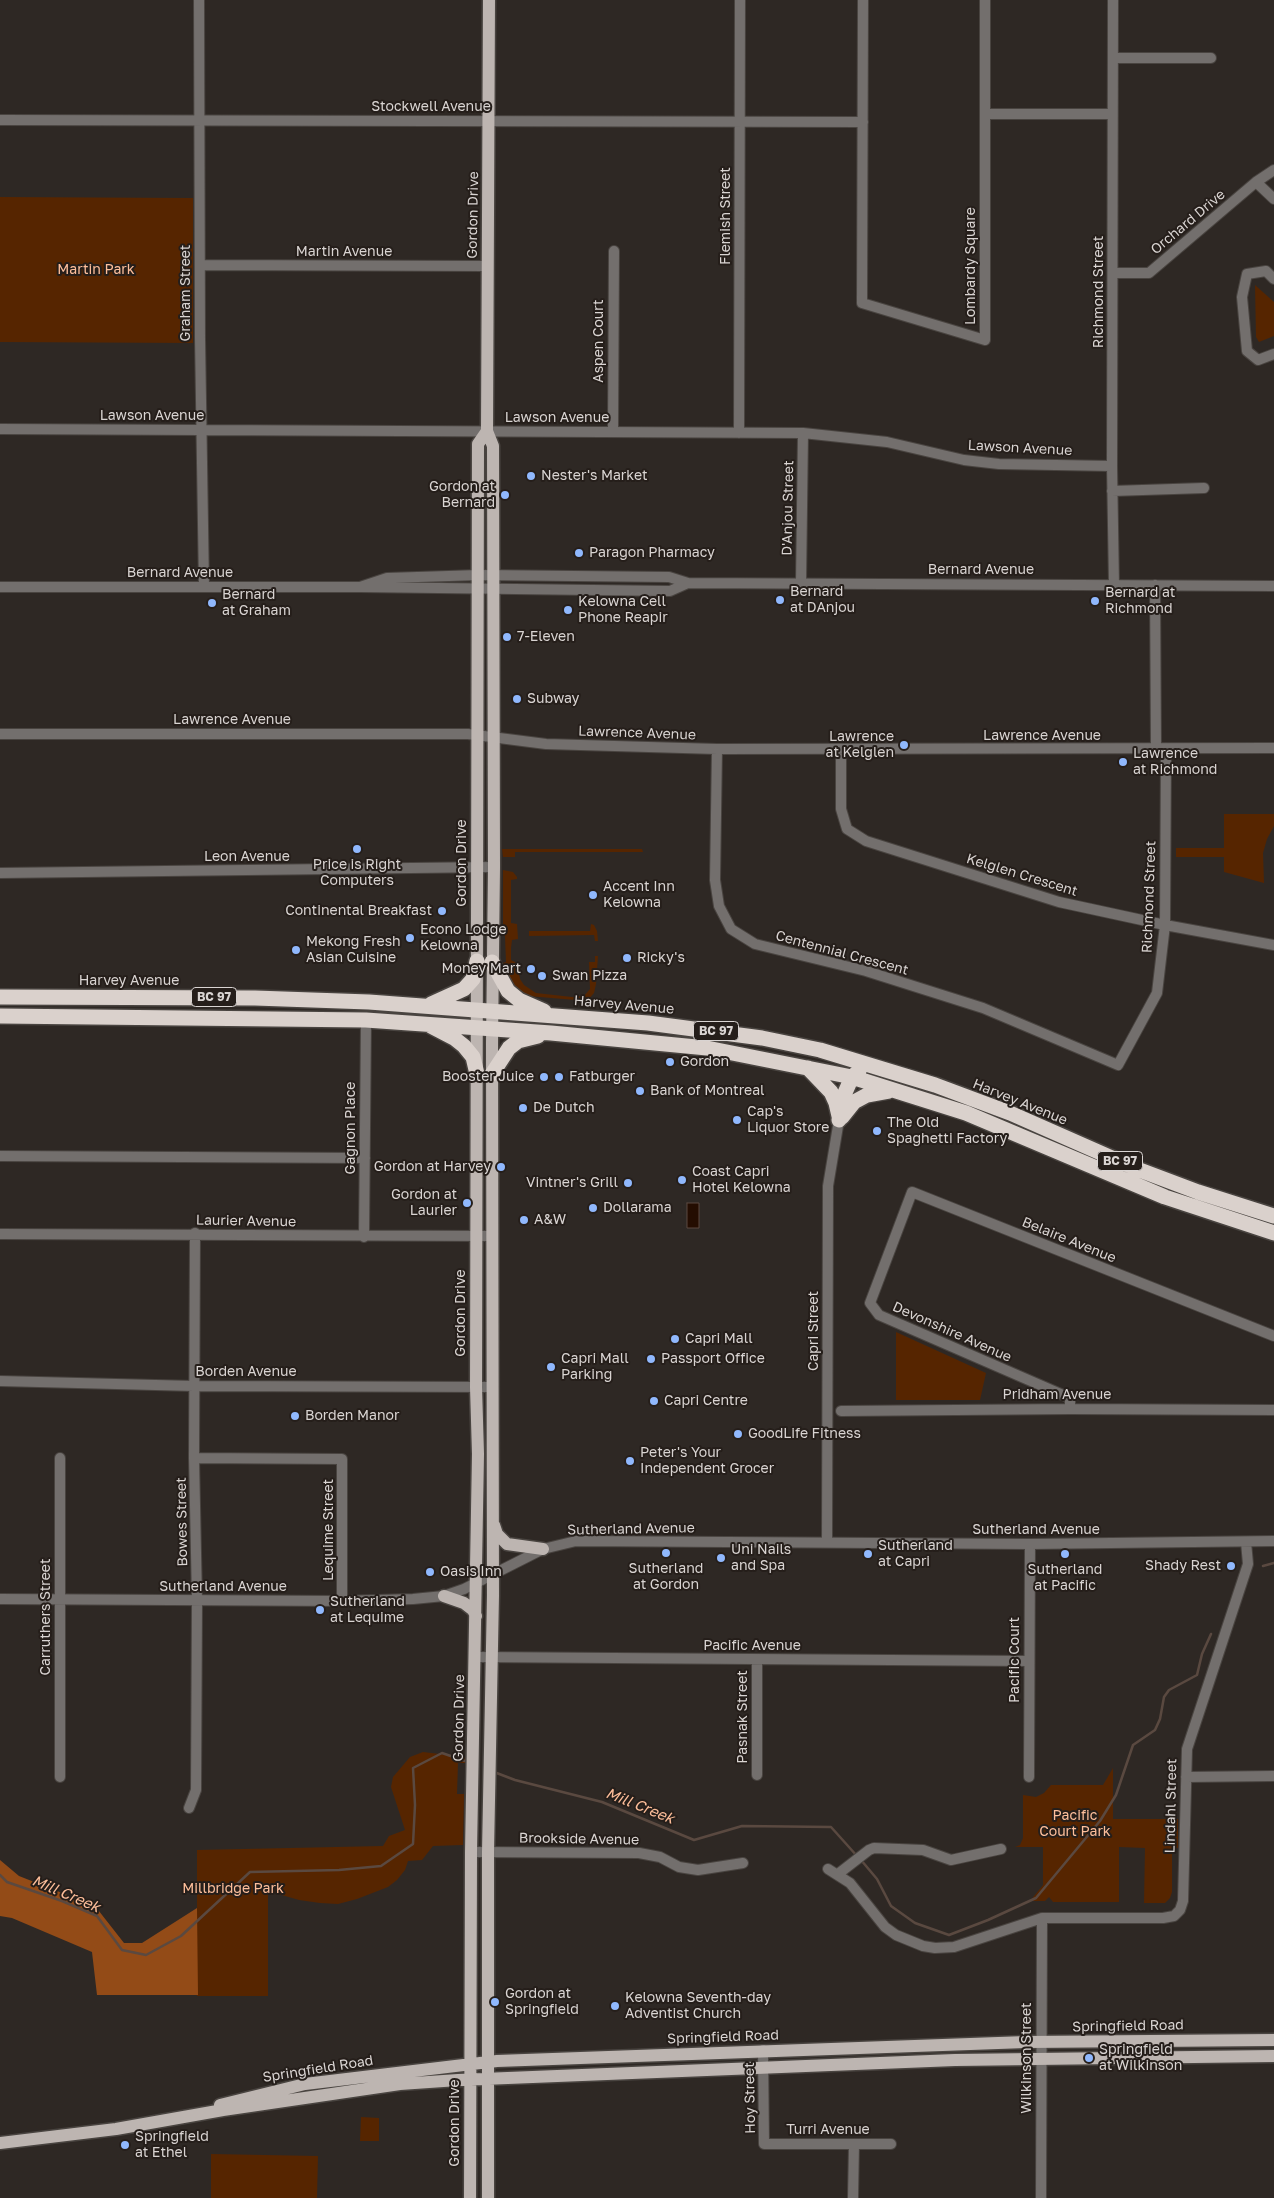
<!DOCTYPE html>
<style>
body{margin:0}
canvas{display:block;background:#2e2824}
</style>
<canvas width="1274" height="2198"></canvas>
<script>
const context = document.querySelector('canvas').getContext('2d');
context.lineJoin = 'round';
function fill(path, color) { context.fillStyle = color; context.fill(path, 'evenodd'); }
const toPath = rows => new Path2D(rows.map(r => 'M' + r).join(''));
function trace(path, color, width, dash) { context.strokeStyle = color; context.lineWidth = width; context.lineCap = dash ? 'butt' : 'round'; context.setLineDash(dash || []); context.stroke(path); }
function drawText(font, color, halo, rows, align = 'center') {
  context.font = font + ' "Golos Text",sans-serif'; context.lineWidth = 4; context.setLineDash([]); context.textBaseline = 'middle'; context.strokeStyle = halo; context.fillStyle = color; for (const [text, x, y, turn = 0] of rows) {
    context.save(); context.translate(x, y); context.rotate((+turn || 0) * Math.PI / 180); context.textAlign = isNaN(turn) ? turn : align; if (halo) context.strokeText(text, 0, 0); context.fillText(text, 0, 0); context.restore();
  }
}
fill(toPath([
 [0,197,193,198,193,343,0,342],
 [1255,285,1274,302,1274,336,1259,342,1256,337],
 [1224,814,1274,814,1274,826,1267,839,1263,853,1264,883,1224,872,1224,857,1176,857,1176,848,1224,848],
 [502,849,642,849,643,852,515,852,515,857,503,857],
 [503,870,513,872,517,877,517,879,511,880,511,923,517,924,518,939,512,940,511,948,511,960,517,963,520,979,524,985,536,993,572,997,584,996,590,989,589,962,595,962,595,956,598,956,596,984,594,993,587,1001,528,996,512,987,503,963,506,962,505,936,503,935],
 [591,924,594,925,597,931,598,941,595,941,594,935,529,936,529,931,590,931],
 [896,1332,986,1373,980,1400,896,1400],
 [423,1752,465,1757,465,1763,458,1763,457,1794,464,1794,463,1845,433,1846,422,1860,408,1861,405,1870,397,1880,388,1887,357,1899,338,1904,320,1903,299,1900,268,1891,268,1996,197,1996,197,1850,383,1846,389,1836,405,1830,391,1787,393,1777,410,1757],
 [1113,1768,1113,1819,1178,1819,1178,1848,1172,1848,1172,1892,1170,1898,1165,1903,1144,1903,1145,1848,1119,1847,1119,1902,1053,1902,1049,1897,1045,1901,1030,1901,1043,1885,1043,1847,1015,1847,1020,1845,1023,1838,1023,1795,1036,1797,1044,1793,1051,1785,1103,1785],
 [361,2117,379,2118,379,2141,360,2141],
 [211,2154,318,2156,317,2198,211,2198]
]), '#562500');
fill(toPath([
 [0,1860,19,1876,95,1906,124,1943,142,1943,197,1908,198,1995,97,1995,92,1952,12,1918,0,1916]
]), '#934b17');
const water = toPath([
 [687,1203,699,1203,699,1228,687,1228,687,1203]
]);
fill(water, '#240d01');
trace(water, '#5a4940', 1);
trace(toPath([
 [1263,1566,1274,1563],
 [494,1772,515,1780,602,1802,694,1840,742,1826,831,1827,857,1856],
 [861,1860,877,1879,891,1906,915,1923,949,1935,988,1920,1036,1898,1100,1821,1116,1795,1133,1745,1155,1730,1160,1719,1164,1697,1169,1690,1197,1675,1202,1654,1211,1634],
 [0,1875,7,1882,62,1901,97,1916,122,1950,146,1955,181,1936,250,1872,339,1870,381,1866,413,1844,415,1805,413,1768,442,1753,468,1762]
]), '#5a4940', 2.5);
const minor = toPath([
 [199,0,200,338,204,587],
 [863,0,862,303,985,340,985,0],
 [1113,0,1112,466,1114,585],
 [1113,58,1211,58],
 [985,114,1112,114],
 [0,120,863,122],
 [1256,182,1274,199],
 [200,265,487,266],
 [1113,273,1149,273,1256,182,1274,170],
 [1274,279,1266,271,1247,274,1242,297,1247,351,1258,360,1274,354],
 [0,429,803,433,887,442,964,460,999,464,1112,466],
 [613,432,614,251],
 [739,433,740,0],
 [1112,491,1204,488],
 [801,583,803,433],
 [1155,585,1156,750],
 [0,587,360,587,670,591,688,583],
 [360,587,387,578,479,575,669,577,688,583,1274,586],
 [0,734,468,734,546,744,717,749,1274,748],
 [717,749,715,880,719,906,731,929,755,944,866,971,983,1008,1118,1065,1157,993,1165,925,1166,750],
 [841,749,841,809,847,829,866,841,1059,902,1165,925,1274,945],
 [0,873,494,867],
 [0,1156,365,1158],
 [0,1234,492,1236],
 [364,1237,366,1020],
 [0,1381,194,1386,493,1387],
 [1070,1409,1070,1398,879,1315,870,1303,912,1192,1274,1336],
 [841,1411,1070,1409,1274,1410],
 [194,1458,342,1459,342,1601],
 [827,1542,828,1186,839,1120],
 [0,1599,342,1601,413,1599,444,1596,464,1589,543,1549,576,1541,1030,1544,1274,1541],
 [475,1657,1029,1661],
 [757,1660,757,1775],
 [60,1777,60,1458],
 [1029,1777,1030,1544],
 [1186,1777,1274,1776],
 [189,1808,196,1790,197,1600,194,1458,195,1233],
 [471,1852,639,1853,660,1857,679,1867,698,1870,743,1863],
 [828,1869,850,1883,885,1927,896,1935,923,1946,935,1948,954,1947,1042,1918,1163,1918,1174,1916,1180,1910,1183,1901,1187,1749,1248,1564,1246,1542],
 [838,1874,869,1850,874,1848,923,1850,951,1860,1001,1849],
 [763,2050,764,2144,891,2144],
 [853,2198,854,2144],
 [1041,2198,1042,1918]
]);
const major = toPath([
 [494,1525,497,1534,507,1544,543,1549],
 [444,1596,464,1603,473,1610,476,1616],
 [220,2105,305,2084,497,2061,1026,2042,1274,2040],
 [0,2143,116,2129,223,2110,400,2084,458,2080,955,2060,1274,2056],
 [470,2198,471,1852,478,1454,476,1387,478,444,487,431],
 [488,2198,488,1852,493,1595,492,1043,494,867,493,446,487,431,489,0]
]);
const highway = toPath([
 [492,962,508,991,519,1000,544,1011],
 [0,997,255,998,369,1002,648,1023,762,1038,820,1050,935,1085,1010,1113,1137,1169,1198,1192,1274,1216],
 [431,1004,464,989,473,979,477,961],
 [0,1016,366,1020,551,1033,707,1048,852,1077,966,1113,1165,1197,1274,1233],
 [431,1026,454,1038,464,1046,473,1057,477,1074],
 [808,1068,831,1092,836,1103,839,1116],
 [492,1074,509,1048,518,1041,538,1036],
 [842,1117,854,1102,867,1095,889,1091],
 [839,1120,844,1095,852,1077,859,1071]
]);
trace(minor, '#494440', 12);
trace(major, '#494440', 15);
trace(highway, '#494440', 18);
trace(minor, '#736f6d', 10);
trace(major, '#bdb5b1', 12);
trace(highway, '#dad1cc', 15);
for (const [x, y, r, color] of [
 [531,476,5,"#90b8fd"],
 [505,495,5,"#90b8fd"],
 [579,553,5,"#90b8fd"],
 [780,600,5,"#90b8fd"],
 [1095,601,5,"#90b8fd"],
 [212,603,5,"#90b8fd"],
 [568,610,5,"#90b8fd"],
 [507,637,5,"#90b8fd"],
 [517,699,5,"#90b8fd"],
 [904,745,5,"#90b8fd"],
 [1123,762,5,"#90b8fd"],
 [357,849,5,"#90b8fd"],
 [593,895,5,"#90b8fd"],
 [442,911,5,"#90b8fd"],
 [410,938,5,"#90b8fd"],
 [296,950,5,"#90b8fd"],
 [627,958,5,"#90b8fd"],
 [531,969,5,"#90b8fd"],
 [542,976,5,"#90b8fd"],
 [670,1062,5,"#90b8fd"],
 [544,1077,5,"#90b8fd"],
 [559,1077,5,"#90b8fd"],
 [640,1091,5,"#90b8fd"],
 [523,1108,5,"#90b8fd"],
 [737,1120,5,"#90b8fd"],
 [877,1131,5,"#90b8fd"],
 [501,1167,5,"#90b8fd"],
 [682,1180,5,"#90b8fd"],
 [628,1183,5,"#90b8fd"],
 [467,1203,5,"#90b8fd"],
 [593,1208,5,"#90b8fd"],
 [524,1220,5,"#90b8fd"],
 [675,1339,5,"#90b8fd"],
 [651,1359,5,"#90b8fd"],
 [551,1367,5,"#90b8fd"],
 [654,1401,5,"#90b8fd"],
 [295,1416,5,"#90b8fd"],
 [738,1434,5,"#90b8fd"],
 [630,1461,5,"#90b8fd"],
 [666,1553,5,"#90b8fd"],
 [868,1554,5,"#90b8fd"],
 [1065,1554,5,"#90b8fd"],
 [721,1558,5,"#90b8fd"],
 [1231,1566,5,"#90b8fd"],
 [430,1572,5,"#90b8fd"],
 [320,1610,5,"#90b8fd"],
 [495,2002,5,"#90b8fd"],
 [615,2006,5,"#90b8fd"],
 [1089,2058,5,"#90b8fd"],
 [125,2145,5,"#90b8fd"]
]) { const dot = new Path2D(); dot.arc(x, y, r, 0, 2 * Math.PI); context.fillStyle = color; context.fill(dot); trace(dot, '#251e1a', 2); }
for (const [x, y, w] of [
 [214,997,45],
 [716,1031,45],
 [1120,1161,45]
]) { const box = new Path2D(); box.roundRect(x - w / 2, y - 9.5, w, 19, 4); context.fillStyle = '#251e1a'; context.fill(box); trace(box, '#d9d4d2', 1); }
drawText('bold 12px', '#d9d4d2', null, [
 ["BC 97",214,997],
 ["BC 97",716,1031],
 ["BC 97",1120,1161]
]);
drawText('14px', '#d9d4d2', '#251e1a', [
 ["Stockwell Avenue",431,107],
 ["Gordon Drive",473,215,-89],
 ["Flemish Street",726,216,-90],
 ["Orchard Drive",1188,222,-40],
 ["Martin Avenue",344,252],
 ["Lombardy Square",971,266,-90],
 ["Richmond Street",1099,292,-90],
 ["Graham Street",186,293,-90],
 ["Aspen Court",599,341,-90],
 ["Lawson Avenue",152,416],
 ["Lawson Avenue",557,418],
 ["Lawson Avenue",1020,448,3],
 ["D'Anjou Street",788,508,-89],
 ["Bernard Avenue",981,570],
 ["Bernard Avenue",180,573],
 ["Lawrence Avenue",232,720],
 ["Lawrence Avenue",637,733,2],
 ["Lawrence Avenue",1042,736],
 ["Leon Avenue",247,857],
 ["Gordon Drive",462,863,-90],
 ["Kelglen Crescent",1022,875,17],
 ["Richmond Street",1149,897,-88],
 ["Centennial Crescent",842,953,15],
 ["Harvey Avenue",129,981],
 ["Harvey Avenue",624,1005,5],
 ["Harvey Avenue",1020,1102,22],
 ["Gagnon Place",351,1128,-90],
 ["Laurier Avenue",246,1221,1],
 ["Belaire Avenue",1069,1240,22],
 ["Gordon Drive",461,1313,-90],
 ["Capri Street",814,1331,-90],
 ["Devonshire Avenue",952,1332,24],
 ["Borden Avenue",246,1372],
 ["Pridham Avenue",1057,1395],
 ["Bowes Street",182,1522,-91],
 ["Sutherland Avenue",631,1529,-1],
 ["Lequime Street",329,1530,-90],
 ["Sutherland Avenue",1036,1530],
 ["Sutherland Avenue",223,1587],
 ["Carruthers Street",46,1617,-90],
 ["Pacific Avenue",752,1646],
 ["Pacific Court",1015,1660,-90],
 ["Pasnak Street",743,1717,-90],
 ["Gordon Drive",459,1718,-89],
 ["Lindahl Street",1171,1806,-89],
 ["Brookside Avenue",579,1839,1],
 ["Springfield Road",1128,2026,-1],
 ["Springfield Road",723,2037,-2],
 ["Wilkinson Street",1027,2058,-90],
 ["Springfield Road",318,2069,-9],
 ["Hoy Street",750,2098,-91],
 ["Gordon Drive",455,2123,-90],
 ["Turri Avenue",828,2130]
]);
drawText('14px', '#febf9b', '#251e1a', [
 ["Martin Park",96,270],
 ["Pacific",1075,1816],
 ["Court Park",1075,1832],
 ["Millbridge Park",233,1889]
]);
drawText('14px', '#d9d4d2', '#251e1a', [
 ["Nester's Market",541,476],
 ["Gordon at",495,487,"right"],
 ["Bernard",495,503,"right"],
 ["Paragon Pharmacy",589,553],
 ["Bernard",790,592],
 ["at DAnjou",790,608],
 ["Bernard at",1105,593],
 ["Richmond",1105,609],
 ["Bernard",222,595],
 ["at Graham",222,611],
 ["Kelowna Cell",578,602],
 ["Phone Reapir",578,618],
 ["7-Eleven",517,637],
 ["Subway",527,699],
 ["Lawrence",894,737,"right"],
 ["at Kelglen",894,753,"right"],
 ["Lawrence",1133,754],
 ["at Richmond",1133,770],
 ["Price is Right",357,865,"center"],
 ["Computers",357,881,"center"],
 ["Accent Inn",603,887],
 ["Kelowna",603,903],
 ["Continental Breakfast",432,911,"right"],
 ["Econo Lodge",420,930],
 ["Kelowna",420,946],
 ["Mekong Fresh",306,942],
 ["Asian Cuisine",306,958],
 ["Ricky's",637,958],
 ["Money Mart",521,969,"right"],
 ["Swan Pizza",552,976],
 ["Gordon",680,1062],
 ["Booster Juice",534,1077,"right"],
 ["Fatburger",569,1077],
 ["Bank of Montreal",650,1091],
 ["De Dutch",533,1108],
 ["Cap's",747,1112],
 ["Liquor Store",747,1128],
 ["The Old",887,1123],
 ["Spaghetti Factory",887,1139],
 ["Gordon at Harvey",491,1167,"right"],
 ["Coast Capri",692,1172],
 ["Hotel Kelowna",692,1188],
 ["Vintner's Grill",618,1183,"right"],
 ["Gordon at",457,1195,"right"],
 ["Laurier",457,1211,"right"],
 ["Dollarama",603,1208],
 ["A&W",534,1220],
 ["Capri Mall",685,1339],
 ["Capri Mall",561,1359],
 ["Parking",561,1375],
 ["Passport Office",661,1359],
 ["Capri Centre",664,1401],
 ["Borden Manor",305,1416],
 ["GoodLife Fitness",748,1434],
 ["Peter's Your",640,1453],
 ["Independent Grocer",640,1469],
 ["Sutherland",878,1546],
 ["at Capri",878,1562],
 ["Uni Nails",731,1550],
 ["and Spa",731,1566],
 ["Shady Rest",1221,1566,"right"],
 ["Sutherland",666,1569,"center"],
 ["at Gordon",666,1585,"center"],
 ["Sutherland",1065,1570,"center"],
 ["at Pacific",1065,1586,"center"],
 ["Oasis Inn",440,1572],
 ["Sutherland",330,1602],
 ["at Lequime",330,1618],
 ["Gordon at",505,1994],
 ["Springfield",505,2010],
 ["Kelowna Seventh-day",625,1998],
 ["Adventist Church",625,2014],
 ["Springfield",1099,2050],
 ["at Wilkinson",1099,2066],
 ["Springfield",135,2137],
 ["at Ethel",135,2153]
], 'left');
drawText('italic 15px', '#fcbd99', '#251e1a', [
 ["Mill Creek",640,1806,22],
 ["Mill Creek",66,1894,23]
]);
</script>
